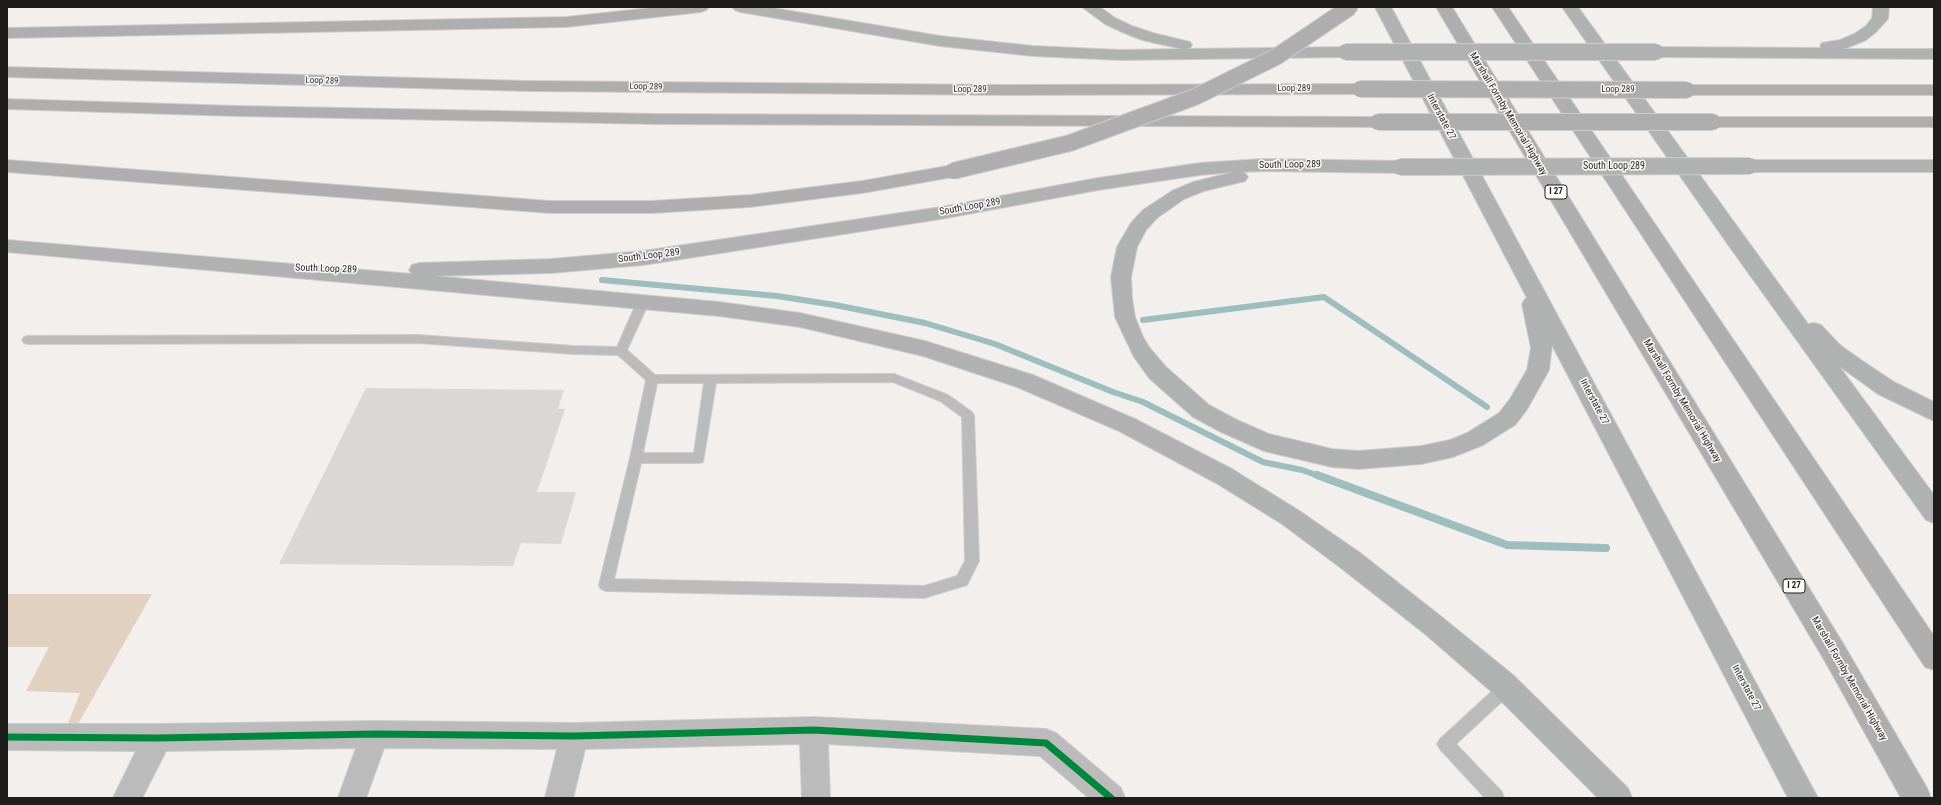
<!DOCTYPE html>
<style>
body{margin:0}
#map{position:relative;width:1941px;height:805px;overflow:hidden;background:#f2efed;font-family:"Roboto Condensed",sans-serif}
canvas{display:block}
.frame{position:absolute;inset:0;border:8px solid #1f1d1c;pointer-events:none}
</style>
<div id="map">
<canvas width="1941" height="805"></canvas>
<div class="frame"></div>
</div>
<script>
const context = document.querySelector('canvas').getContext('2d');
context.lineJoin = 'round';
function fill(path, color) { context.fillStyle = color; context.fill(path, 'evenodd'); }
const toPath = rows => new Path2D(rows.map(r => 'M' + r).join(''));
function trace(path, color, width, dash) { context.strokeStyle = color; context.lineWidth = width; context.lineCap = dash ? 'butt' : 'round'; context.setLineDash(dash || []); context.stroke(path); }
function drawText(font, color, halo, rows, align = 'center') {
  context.font = font + ' "Roboto Condensed",sans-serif'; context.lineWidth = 3; context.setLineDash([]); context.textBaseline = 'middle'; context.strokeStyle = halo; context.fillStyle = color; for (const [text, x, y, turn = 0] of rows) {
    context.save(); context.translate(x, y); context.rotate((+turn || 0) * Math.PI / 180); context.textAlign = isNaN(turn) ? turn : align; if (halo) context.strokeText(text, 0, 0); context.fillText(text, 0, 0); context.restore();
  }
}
fill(toPath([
 [7,594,152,594,74,731,65,731,80,693,26,691,49,647,7,647]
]), '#e2d0c0');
trace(toPath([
 [602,280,777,296,835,305,925,323,995,344,1113,392,1143,402,1263,462,1302,470,1319,476],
 [1143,320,1324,297,1487,407]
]), '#9dbdbe', 6);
trace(toPath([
 [1317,475,1507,545,1606,548]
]), '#9dbdbe', 8);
fill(toPath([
 [366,388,564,390,558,409,565,409,537,492,576,492,561,544,521,543,513,566,279,564]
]), '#dad7d5');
const service = toPath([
 [643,298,649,302,627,350,655,375,894,374,948,395,972,412,974,415,979,561,967,585,924,598,606,591,601,589,599,585,630,458,646,380,618,355,574,354,418,343,28,344,24,343,22,340,24,337,28,336,418,335,574,346,617,347,637,302,643,298],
 [893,382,940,401,962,417,965,561,957,576,924,586,614,579,641,463,699,463,703,462,716,383,893,382],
 [657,383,704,383,694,453,643,453,657,383],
 [1506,681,1511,683,1513,688,1511,693,1456,744,1502,792,1504,798,1485,798,1440,749,1437,744,1440,739,1501,683,1506,681]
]);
const minor = toPath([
 [814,717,1046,729,1056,733,1121,788,1125,798,1089,798,1040,756,828,744,830,798,802,798,800,744,585,749,573,798,545,798,557,749,384,748,366,798,338,798,356,748,166,751,142,798,113,798,136,751,7,750,7,724,158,724,375,721,574,723,814,717]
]);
const secondary = toPath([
 [732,7,767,7,940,36,1033,46,1120,50,1182,49,1142,40,1122,32,1105,24,1082,7,1100,7,1115,18,1132,26,1153,33,1190,42,1192,45,1190,48,1186,49,1346,47,1352,49,1354,52,1352,55,1346,57,1120,60,1033,56,940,46,740,12,735,10,732,7],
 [1375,7,1391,7,1818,798,1788,798,1552,345,1549,370,1526,411,1515,425,1483,445,1453,457,1421,464,1359,469,1332,467,1264,451,1221,432,1193,417,1149,378,1134,357,1115,317,1111,277,1117,247,1131,223,1143,210,1172,191,1193,182,1234,172,1200,175,1098,190,941,219,643,265,551,273,434,276,719,302,800,313,925,341,1033,375,1135,419,1232,469,1298,510,1359,552,1443,618,1513,675,1628,788,1632,798,1598,798,1493,693,1425,634,1341,568,1282,524,1216,483,1119,431,1017,387,923,356,800,327,719,316,7,252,7,240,412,274,409,270,412,265,419,263,551,259,643,251,941,207,1098,178,1200,163,1263,159,1400,161,1406,163,1409,167,1406,171,1400,173,1263,171,1241,172,1245,173,1248,177,1245,181,1204,191,1184,199,1157,218,1146,230,1137,247,1131,277,1132,298,1135,317,1143,337,1149,347,1165,366,1209,405,1237,420,1269,434,1332,449,1359,451,1421,446,1450,440,1467,433,1499,413,1510,399,1527,370,1531,348,1522,304,1525,299,1527,298,1375,7],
 [1562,7,1578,7,1808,324,1814,323,1821,325,1840,345,1861,360,1894,382,1934,402,1934,421,1878,394,1839,366,1934,495,1934,523,1926,520,1729,246,1562,7],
 [1873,7,1889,7,1888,19,1885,22,1876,32,1866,40,1844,49,1934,49,1934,59,1656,57,1650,55,1648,52,1650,49,1656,47,1822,48,1820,46,1822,43,1840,40,1854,34,1866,26,1872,18,1873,7],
 [1750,160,1934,160,1934,172,1750,172,1744,170,1741,166,1744,162,1750,160]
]);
const motorway = toPath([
 [660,7,709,7,706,10,701,12,566,27,7,38,7,28,566,17,660,7],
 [1436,7,1452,7,1844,645,1927,788,1931,798,1901,798,1826,663,1436,7],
 [1492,7,1508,7,1934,636,1934,670,1925,667,1492,7],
 [7,67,528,81,1006,85,1360,84,1366,85,1368,89,1366,93,1360,94,1006,95,528,91,7,77,7,67],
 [1687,85,1934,85,1934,95,1687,95,1681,94,1679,90,1681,86,1687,85],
 [7,99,237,106,655,114,1378,117,1384,118,1387,122,1384,126,1378,127,655,124,237,116,7,109,7,99],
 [1713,117,1934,117,1934,127,1713,127,1707,126,1704,122,1707,118,1713,117],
 [7,160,550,201,652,201,750,195,862,181,953,165,959,167,962,171,959,175,953,177,862,193,750,207,652,213,550,213,7,172,7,160]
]);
trace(service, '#cfcdcc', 2);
trace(minor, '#cfcdcc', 2);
trace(secondary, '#cfcdcc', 2);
trace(motorway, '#cfcdcc', 2);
fill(service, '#bbb');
fill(minor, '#bbb');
fill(secondary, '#b0b1b1');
fill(motorway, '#aeaeae');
const secondaryBridge = toPath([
 [1346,52,1656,52],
 [1400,167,1750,166]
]);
const motorwayBridge = toPath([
 [1360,89,1687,90],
 [1378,122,1713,122],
 [953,171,1070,143,1195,97,1276,57,1350,7]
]);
trace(secondaryBridge, '#cfcdcc', 18, []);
trace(motorwayBridge, '#cfcdcc', 18, []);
trace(secondaryBridge, '#b0b1b1', 16);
trace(motorwayBridge, '#aeaeae', 16);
trace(toPath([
 [7,737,158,738,375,734,574,736,814,730,1046,743,1111,798]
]), '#00873e', 7);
drawText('9px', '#1f1d1c', '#fefdfc', [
 ["Loop 289",322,81,1],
 ["Loop 289",646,87,1],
 ["Loop 289",1294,89],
 ["Loop 289",970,90],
 ["Loop 289",1618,90]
]);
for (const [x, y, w] of [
 [1556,192,22],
 [1794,586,22]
]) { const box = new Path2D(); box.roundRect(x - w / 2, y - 7, w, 14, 3); context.fillStyle = '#fefdfc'; context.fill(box); trace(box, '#1f1d1c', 1); }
drawText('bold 9px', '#1f1d1c', null, [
 ["I 27",1556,192],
 ["I 27",1794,586]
]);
drawText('10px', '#1f1d1c', '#fefdfc', [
 ["Marshall Formby Memorial Highway",1508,114,59],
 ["Interstate 27",1441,117,62],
 ["South Loop 289",1290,165,-1],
 ["South Loop 289",1614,166],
 ["South Loop 289",970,207,-10],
 ["South Loop 289",649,256,-7],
 ["South Loop 289",326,269,2],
 ["Marshall Formby Memorial Highway",1682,401,59],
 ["Interstate 27",1594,402,62],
 ["Marshall Formby Memorial Highway",1849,679,60],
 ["Interstate 27",1746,688,62]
]);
</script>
